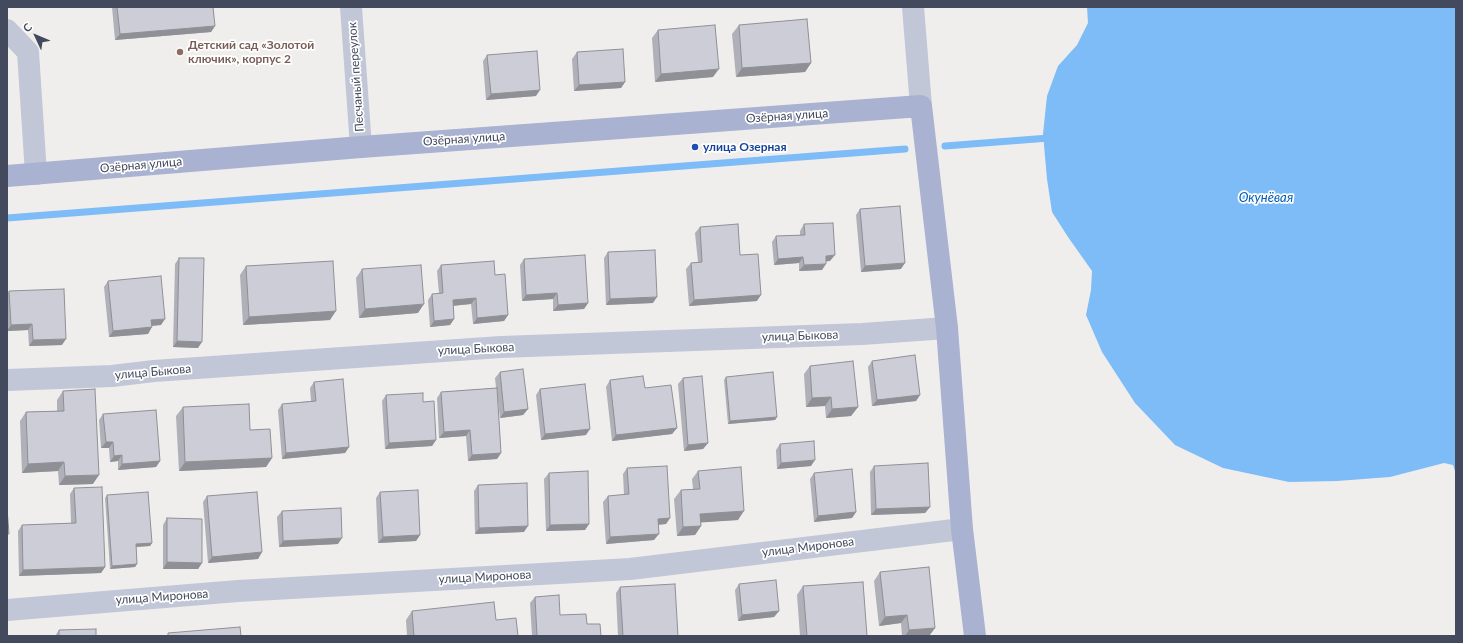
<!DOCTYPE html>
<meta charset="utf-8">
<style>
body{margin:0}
#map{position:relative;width:1463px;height:643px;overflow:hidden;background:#f0eeed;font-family:Lato,sans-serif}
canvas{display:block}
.frame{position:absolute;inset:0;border:8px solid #434a5d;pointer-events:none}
.north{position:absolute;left:16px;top:16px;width:40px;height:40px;-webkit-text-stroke:3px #fff;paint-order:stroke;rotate:314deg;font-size:11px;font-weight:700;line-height:16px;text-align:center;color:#434a5d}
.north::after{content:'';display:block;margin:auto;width:14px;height:18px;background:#434a5d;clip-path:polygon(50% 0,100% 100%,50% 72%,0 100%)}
</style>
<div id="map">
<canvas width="1463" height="643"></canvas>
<div class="frame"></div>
<div class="north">С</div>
</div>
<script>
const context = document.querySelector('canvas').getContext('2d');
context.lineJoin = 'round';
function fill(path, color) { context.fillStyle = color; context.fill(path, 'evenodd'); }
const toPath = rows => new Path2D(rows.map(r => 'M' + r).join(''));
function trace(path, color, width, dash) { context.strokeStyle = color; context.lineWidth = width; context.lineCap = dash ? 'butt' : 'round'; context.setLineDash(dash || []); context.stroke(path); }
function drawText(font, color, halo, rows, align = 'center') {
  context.font = font + ' Lato,sans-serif'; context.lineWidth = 3.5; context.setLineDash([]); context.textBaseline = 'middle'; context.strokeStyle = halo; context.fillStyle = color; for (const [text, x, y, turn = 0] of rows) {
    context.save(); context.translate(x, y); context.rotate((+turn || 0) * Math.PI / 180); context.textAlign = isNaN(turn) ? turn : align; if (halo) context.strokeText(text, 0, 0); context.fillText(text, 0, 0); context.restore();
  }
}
fill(toPath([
 [1087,7,1456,7,1456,474,1453,465,1444,463,1390,477,1337,481,1289,482,1223,468,1175,445,1135,403,1102,352,1086,315,1091,290,1092,271,1068,237,1052,212,1047,179,1043,134,1047,96,1058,66,1077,45,1088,23]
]), '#7dbcf6');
trace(toPath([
 [945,146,1049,138],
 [7,218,905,149]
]), '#7dbcf6', 7);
trace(toPath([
 [351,7,361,147],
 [913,7,921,106],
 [7,30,28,52,36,174],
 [7,380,112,376,154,371,501,347,862,334,947,328],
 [7,610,238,591,630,569,962,529]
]), '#c2c7d7', 22);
trace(toPath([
 [7,176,361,147,921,106,947,328,962,529,975,636]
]), '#a9b2d0', 22);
fill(toPath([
 [112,7,213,7,215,26,211,32,115,40],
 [739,25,811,63,805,72,736,77,732,34],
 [658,30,713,77,655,82,652,38],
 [577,52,625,82,621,88,574,91,572,59],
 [487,55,536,96,486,100,483,61],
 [860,209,901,269,861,272,856,215],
 [804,224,830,261,826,261,822,270,799,271,799,263,774,265,772,242,776,236,800,235,800,231],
 [700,227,740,255,757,301,689,306,686,269,691,263,698,262,695,233],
 [608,252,653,303,606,305,604,258],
 [179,258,198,348,173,347,175,264],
 [524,259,588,303,584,309,553,311,553,299,522,301,520,265],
 [441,265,495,275,508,315,504,321,473,324,471,304,453,306,454,319,450,325,430,327,428,300,432,294,439,294,437,271],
 [246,266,330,320,243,325,240,275],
 [362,269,418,313,359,318,356,278],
 [108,281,161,325,152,326,148,334,109,337,104,287],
 [9,291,62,345,29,346,28,330,7,331,7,295],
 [872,361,920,395,916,401,872,406,868,367],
 [810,366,858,407,851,416,826,418,825,406,806,407,804,374],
 [500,372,528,409,523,415,500,418,497,392,501,453,497,459,468,461,466,436,439,438,437,398,441,392,496,388,495,378],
 [726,377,777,417,775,420,728,424,724,380],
 [683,378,708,443,703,449,684,451,678,384],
 [610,380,645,388,677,428,672,434,612,441,606,387],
 [314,382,349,447,345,453,282,459,278,410,282,404,311,401,310,388],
 [540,389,586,435,541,440,536,395],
 [63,391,93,484,59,485,58,471,22,473,20,421,26,412,57,411,57,400],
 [386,395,423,402,436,440,432,446,385,449,382,401],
 [183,407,272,458,266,467,179,471,176,416],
 [103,414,160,461,156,467,118,470,118,461,110,462,109,448,101,448,99,420],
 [780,444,811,466,777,469,776,450],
 [874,466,930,507,925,513,871,515,870,472],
 [627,468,670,518,666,524,658,525,654,540,606,544,603,502,608,496,624,495,623,474],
 [698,471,738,520,701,522,701,526,695,535,677,536,674,499,681,490,693,489,692,479],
 [549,473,589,524,585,530,546,531,544,479],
 [814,473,856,512,852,518,814,522,810,479],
 [478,485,524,532,475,534,474,491],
 [74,488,105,567,101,573,19,576,18,531,22,525,71,523,70,494],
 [380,492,420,535,416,541,378,543,376,498],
 [107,495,152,543,150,546,136,547,137,564,135,567,110,569,105,498],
 [207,496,262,552,258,559,208,563,203,502],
 [282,511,338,544,279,547,277,517],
 [167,518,202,563,198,569,163,569,163,525],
 [880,572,935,628,929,636,902,636,901,623,879,626,874,581],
 [739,584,779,611,774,617,738,621,735,590],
 [803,586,867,636,800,636,797,595],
 [620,587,678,636,618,636,616,593],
 [535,597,560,615,587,624,601,636,532,636,530,603],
 [412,611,496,620,518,636,407,636,406,620],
 [59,630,59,636,55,636]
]), '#afb0b8');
fill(toPath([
 [215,26,211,32,115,40,120,34],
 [811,63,805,72,736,77,742,68],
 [719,69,713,77,655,82,661,74],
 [625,82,621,88,574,91,579,85],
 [540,90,536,96,486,100,491,94],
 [835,255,830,261,821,262,826,256],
 [803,257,799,263,774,265,778,259],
 [905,263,901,269,861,272,865,266],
 [826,264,822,270,799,271,804,265],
 [557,293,553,299,522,301,526,295],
 [761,295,757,301,689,306,694,300],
 [657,297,653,303,606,305,610,299],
 [476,298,471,304,449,306,453,300],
 [588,303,584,309,553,311,558,305],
 [424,304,418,313,359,318,365,309],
 [336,311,330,320,243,325,249,317],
 [508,315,504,321,473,324,477,318],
 [165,319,161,325,147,326,151,320],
 [454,319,450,325,430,327,434,321],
 [32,324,28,330,7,331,11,325],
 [152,327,148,334,109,337,113,331],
 [66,339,62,345,29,346,33,340],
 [177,341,202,342,198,348,173,347],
 [920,395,916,401,872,406,877,400],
 [831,397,825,406,806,407,812,398],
 [858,407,851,416,826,418,832,409],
 [528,409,523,415,500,418,504,412],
 [777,417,775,420,728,424,730,421],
 [677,428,672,434,612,441,616,435],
 [590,429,586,435,541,440,545,434],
 [470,430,466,436,439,438,444,432],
 [436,440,432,446,385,449,389,443],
 [106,442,113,442,109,448,101,448],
 [708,443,703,449,684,451,688,445],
 [349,447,345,453,282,459,286,453],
 [501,453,497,459,468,461,472,455],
 [122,455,118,461,110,462,114,456],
 [272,458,266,467,179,471,185,462],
 [815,460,811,466,777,469,781,463],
 [160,461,156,467,118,470,122,464],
 [64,462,58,471,22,473,28,464],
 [99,475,93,484,59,485,65,476],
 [930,507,925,513,871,515,876,509],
 [744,511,738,520,694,523,700,514],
 [856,512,852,518,814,522,818,516],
 [670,518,666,524,653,525,658,519],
 [589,524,585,530,546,531,550,525],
 [528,526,524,532,475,534,479,528],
 [701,526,695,535,677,536,683,527],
 [659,534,654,540,606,544,610,537],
 [420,535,416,541,378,543,383,537],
 [342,538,338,544,279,547,283,541],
 [152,543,150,546,134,547,136,544],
 [262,552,258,559,208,563,212,557],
 [167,562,202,563,198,569,163,569],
 [137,564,135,567,110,569,112,566],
 [105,567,101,573,19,576,23,570],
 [779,611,774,617,738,621,742,615],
 [907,615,901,623,879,626,885,617],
 [935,628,929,636,905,636,909,630]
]), '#8f9096');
const building = toPath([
 [117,7,213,7,215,26,120,34,117,7],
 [807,19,811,63,742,68,739,25,807,19],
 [715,25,719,69,661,74,658,30,715,25],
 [623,49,625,82,579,85,577,52,623,49],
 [537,51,540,90,491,94,487,55,537,51],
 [900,206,905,263,865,266,860,209,900,206],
 [833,223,835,255,826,256,826,264,804,265,803,257,778,259,776,236,805,235,804,224,833,223],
 [738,224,740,255,758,254,761,295,694,300,691,263,702,262,700,227,738,224],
 [655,250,657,297,610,299,608,252,655,250],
 [585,255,588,303,558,305,557,293,526,295,524,259,585,255],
 [179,258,204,258,202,342,177,341,179,258],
 [333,261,336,311,249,317,246,266,333,261],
 [494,261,495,275,505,274,508,315,477,318,476,298,453,300,454,319,434,321,432,294,443,293,441,265,494,261],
 [421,265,424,304,365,309,362,269,421,265],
 [161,276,165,319,151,320,152,327,113,331,108,281,161,276],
 [64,289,66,339,33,340,32,324,11,325,9,291,64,289],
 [915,355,920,395,877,400,872,361,915,355],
 [853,361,858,407,832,409,831,397,812,398,810,366,853,361],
 [523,369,528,409,504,412,500,372,523,369],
 [773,372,777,417,730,421,726,377,773,372],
 [643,376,645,388,671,385,677,428,616,435,610,380,643,376],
 [702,376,708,443,688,445,683,378,702,376],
 [343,379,349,447,286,453,282,404,316,401,314,382,343,379],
 [585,384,590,429,545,434,540,389,585,384],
 [497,388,501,453,472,455,470,430,444,432,441,392,497,388],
 [95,389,99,475,65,476,64,462,28,464,26,412,64,411,63,391,95,389],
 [423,393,423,402,434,401,436,440,389,443,386,395,423,393],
 [249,404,250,430,270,429,272,458,185,462,183,407,249,404],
 [156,410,160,461,122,464,122,455,114,456,113,442,106,442,103,414,156,410],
 [814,441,815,460,781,463,780,444,814,441],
 [928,463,930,507,876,509,874,466,928,463],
 [667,466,670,518,658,519,659,534,610,537,608,496,629,494,627,468,667,466],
 [741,467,744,511,700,514,701,526,683,527,681,490,700,489,698,471,741,467],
 [852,469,856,512,818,516,814,473,852,469],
 [588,471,589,524,550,525,549,473,588,471],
 [527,483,528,526,479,528,478,485,527,483],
 [102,487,105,567,23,570,22,525,76,523,74,488,102,487],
 [418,490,420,535,383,537,380,492,418,490],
 [148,492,152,543,136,544,137,564,112,566,107,495,148,492],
 [257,492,262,552,212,557,207,496,257,492],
 [7,508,9,534,7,534,7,508],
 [341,508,342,538,283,541,282,511,341,508],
 [167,518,202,519,202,563,167,562,167,518],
 [929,567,935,628,909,630,907,615,885,617,880,572,929,567],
 [776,580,779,611,742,615,739,584,776,580],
 [863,582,867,636,807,636,803,586,863,582],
 [675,584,678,636,623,636,620,587,675,584],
 [559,595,560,615,586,614,587,624,600,624,601,636,537,636,535,597,559,595],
 [494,602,496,620,516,618,518,636,414,636,412,611,494,602],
 [240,627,241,636,168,636,168,633,240,627],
 [96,629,96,636,59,636,59,630,96,629]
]);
fill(building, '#cccdd6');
trace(building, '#8f9096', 1);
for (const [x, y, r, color] of [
 [180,52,4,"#8d6e63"],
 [695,147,4,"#1a4fb4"]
]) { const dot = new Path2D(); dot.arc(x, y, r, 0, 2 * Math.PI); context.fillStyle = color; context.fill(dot); trace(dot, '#fff', 1.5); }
drawText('bold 12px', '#785e54', '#fff', [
 ["Детский сад «Золотой",188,45],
 ["ключик», корпус 2",188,59]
], 'left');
drawText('12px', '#434a5d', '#fff', [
 ["Песчаный переулок",356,77,-94],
 ["Озёрная улица",787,116,-4],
 ["Озёрная улица",464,139,-4],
 ["Озёрная улица",141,165,-5],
 ["улица Быкова",800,336,-2],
 ["улица Быкова",476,349,-3],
 ["улица Быкова",153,372,-5],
 ["улица Миронова",808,547,-7],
 ["улица Миронова",485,577,-3],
 ["улица Миронова",162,597,-4]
]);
drawText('bold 12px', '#164399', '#fff', [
 ["улица Озерная",703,147]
], 'left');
drawText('italic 13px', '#005cb3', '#fff', [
 ["Окунёвая",1266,198]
]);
</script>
